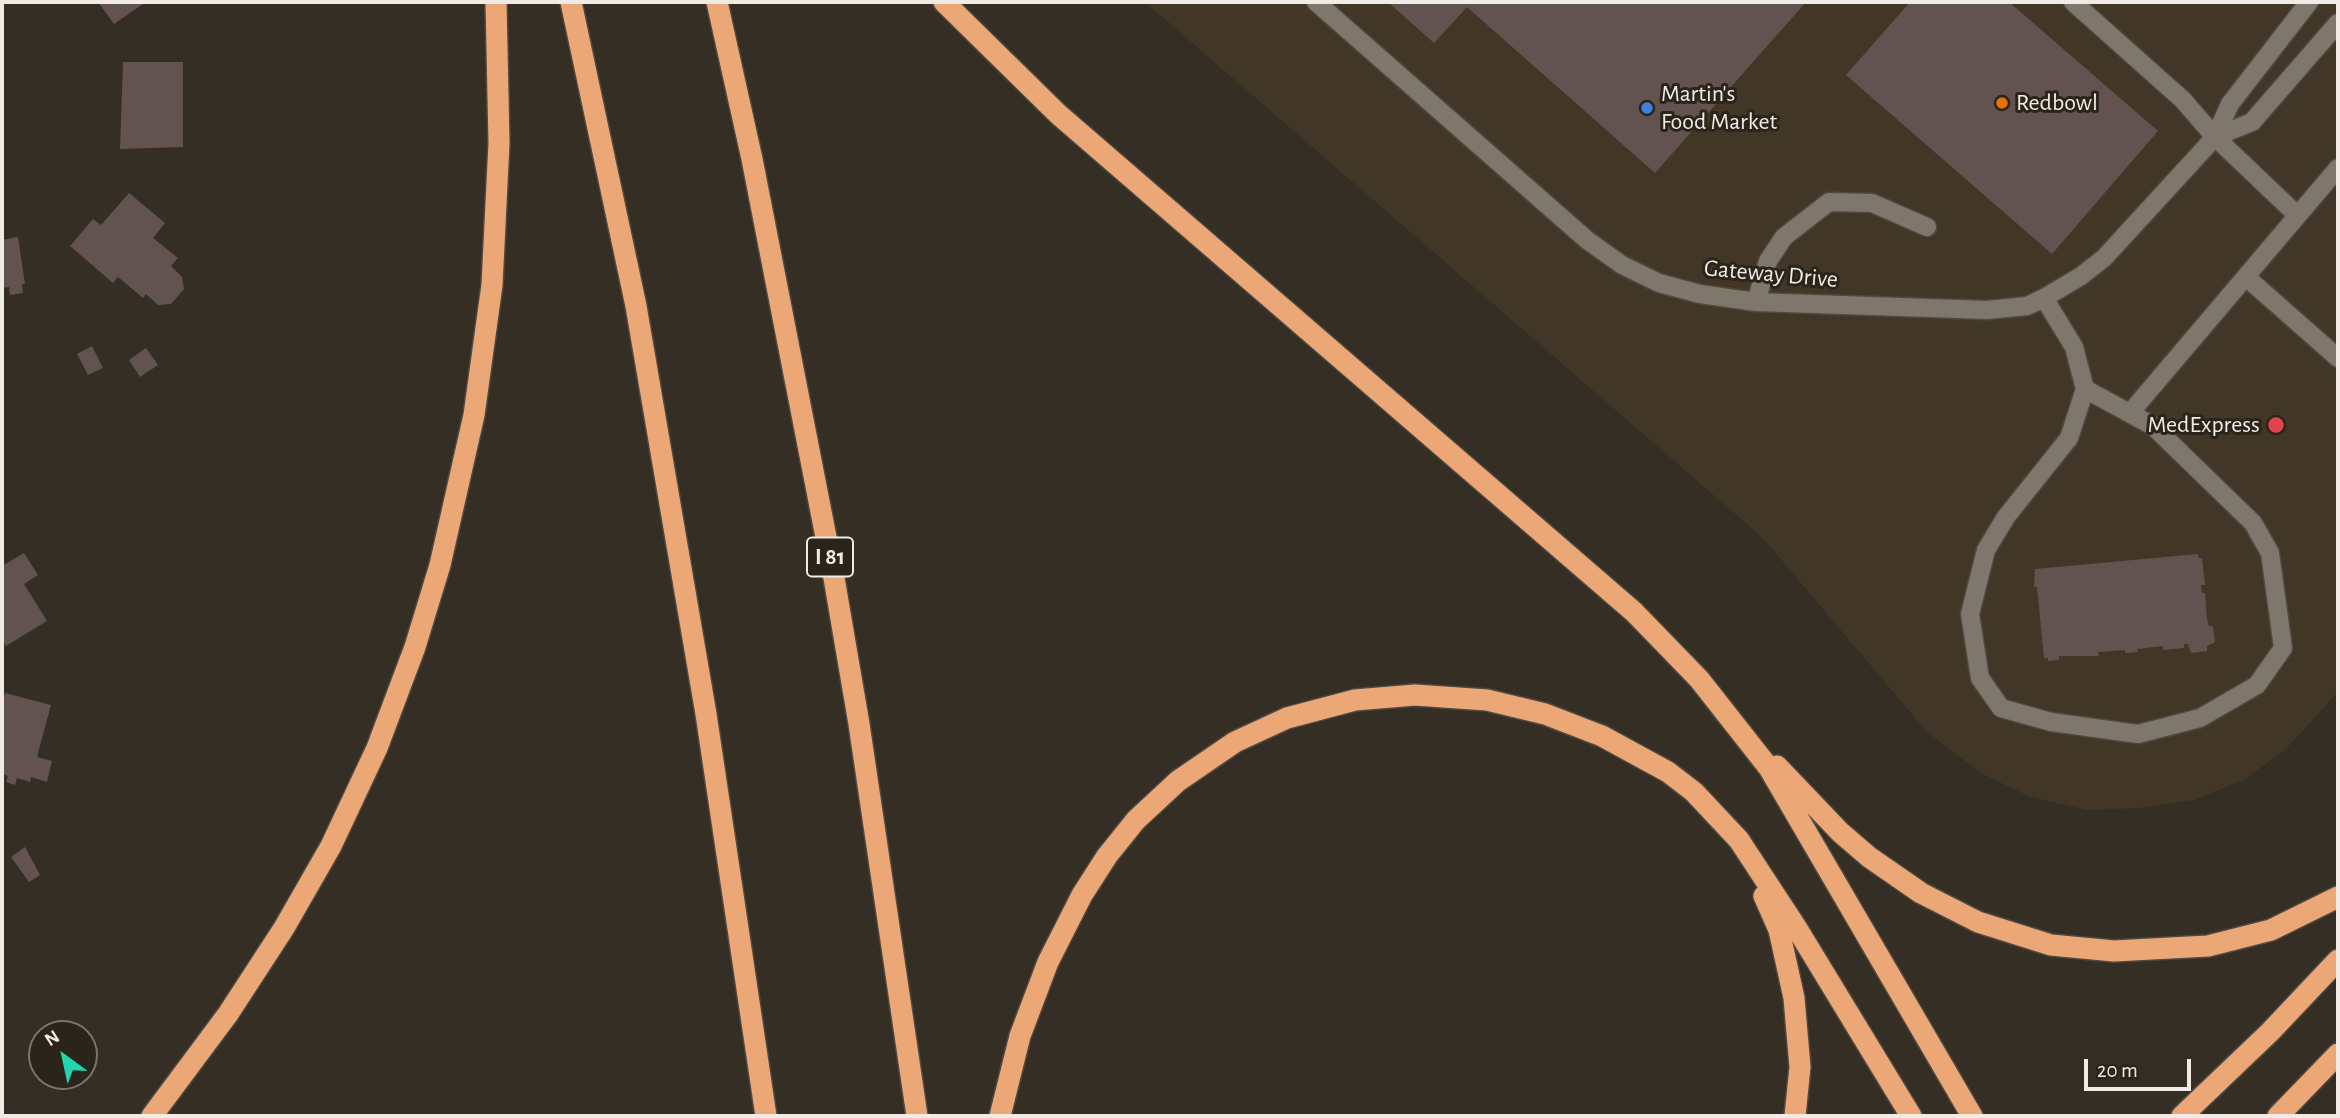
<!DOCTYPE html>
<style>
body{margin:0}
#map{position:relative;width:2340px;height:1118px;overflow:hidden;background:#352e24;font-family:"Alegreya Sans",sans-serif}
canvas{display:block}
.frame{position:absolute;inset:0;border:4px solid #f0ece5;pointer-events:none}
.north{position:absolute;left:28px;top:1020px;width:70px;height:70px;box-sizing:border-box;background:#2b241a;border:2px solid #7a746b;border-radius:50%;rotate:327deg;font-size:19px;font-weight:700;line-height:28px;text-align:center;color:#f0ece5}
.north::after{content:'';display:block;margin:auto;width:24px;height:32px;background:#23d5af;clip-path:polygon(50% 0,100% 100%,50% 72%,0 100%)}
.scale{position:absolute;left:2084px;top:1059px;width:107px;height:32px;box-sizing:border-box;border:4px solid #f0ece5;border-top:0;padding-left:9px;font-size:21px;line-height:24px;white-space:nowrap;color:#f0ece5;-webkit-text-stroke:5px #2b241a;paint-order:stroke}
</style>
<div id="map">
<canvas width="2340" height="1118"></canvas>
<div class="frame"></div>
<div class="north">N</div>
<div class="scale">20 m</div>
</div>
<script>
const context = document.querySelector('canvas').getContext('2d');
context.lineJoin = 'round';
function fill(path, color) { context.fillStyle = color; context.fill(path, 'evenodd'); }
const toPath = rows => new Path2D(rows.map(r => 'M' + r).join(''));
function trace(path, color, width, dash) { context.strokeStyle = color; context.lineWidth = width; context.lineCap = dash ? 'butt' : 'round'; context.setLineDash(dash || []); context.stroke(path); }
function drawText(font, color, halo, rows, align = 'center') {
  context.font = font + ' "Alegreya Sans",sans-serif'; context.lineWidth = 6; context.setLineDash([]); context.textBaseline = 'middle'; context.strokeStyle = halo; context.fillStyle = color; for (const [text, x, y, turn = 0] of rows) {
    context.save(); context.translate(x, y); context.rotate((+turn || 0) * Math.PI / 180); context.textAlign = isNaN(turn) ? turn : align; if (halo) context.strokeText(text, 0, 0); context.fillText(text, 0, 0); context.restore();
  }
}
fill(toPath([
 [1145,2,2338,2,2338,692,2285,750,2245,779,2194,800,2140,808,2087,810,2028,796,1981,773,1927,732,1762,537]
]), '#423727');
fill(toPath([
 [98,2,146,2,114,24],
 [1388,2,1806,2,1655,173,1467,7,1434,43],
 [1910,2,2009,2,2158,131,2052,254,1846,75],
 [123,62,183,62,183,147,120,149],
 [129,193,165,223,153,238,178,258,171,266,182,277,184,289,171,304,158,305,146,294,143,298,118,277,113,283,70,246,93,219,101,225],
 [18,237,25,284,22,284,23,293,10,295,9,287,2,288,2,240],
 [92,346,103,368,88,375,77,354],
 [146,348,158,365,140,377,129,360],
 [24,553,38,575,24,584,47,621,6,646,2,639,2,566],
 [2198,554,2199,558,2202,558,2205,585,2201,585,2202,593,2205,593,2207,620,2209,626,2213,626,2215,642,2207,646,2207,651,2191,653,2188,644,2184,644,2184,648,2163,650,2163,646,2137,649,2138,652,2125,653,2125,650,2098,652,2099,656,2059,656,2059,660,2048,661,2048,658,2044,658,2037,587,2034,587,2035,569],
 [5,693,51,705,37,757,52,761,47,782,31,777,30,782,17,778,15,785,6,782,8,776,2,774,2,705],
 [25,847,40,875,29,882,11,857]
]), '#625350');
const minor = toPath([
 [1316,2,1587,240,1622,265,1659,283,1700,294,1756,302,1987,310,2027,306,2044,298,2081,276,2104,258,2215,137,2230,104,2309,2],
 [2073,2,2183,100,2215,137,2297,215],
 [2215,137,2252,122,2338,23],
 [2246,277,2338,358],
 [2044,298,2074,347,2085,389,2069,438,2006,517,1986,550,1970,614,1980,678,2001,708,2051,722,2138,734,2200,718,2257,685,2283,648,2270,553,2253,523,2153,426,2085,389],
 [1756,302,1768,261,1784,237,1829,202,1872,203,1927,227],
 [2130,413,2338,168]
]);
const highway = toPath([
 [571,2,636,306,706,714,766,1116],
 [717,2,752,159,834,578,859,724,917,1116],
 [944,2,1058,114,1634,612,1699,679,1769,768,1972,1116],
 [1777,766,1840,832,1869,857,1921,893,1978,922,2051,945,2114,951,2208,946,2271,930,2338,897],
 [1764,896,1779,930,1794,998,1800,1067,1795,1116],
 [152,1116,228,1014,284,928,331,846,377,748,415,647,440,565,474,415,492,285,499,143,496,2],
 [1000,1116,1020,1036,1048,962,1082,895,1107,856,1136,820,1178,781,1235,742,1287,718,1355,700,1415,695,1487,700,1545,714,1602,736,1668,772,1694,792,1739,840,1796,927,1911,1116],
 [2182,1116,2270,1032,2338,960],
 [2278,1116,2338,1054]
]);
trace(minor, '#4f4940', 21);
trace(highway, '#4f4940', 24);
trace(minor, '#7f776b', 18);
trace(highway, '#eca777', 21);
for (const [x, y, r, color] of [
 [2002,103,7,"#e8710a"],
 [1647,108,7,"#3f7fe0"],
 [2276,425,9,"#e0444e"]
]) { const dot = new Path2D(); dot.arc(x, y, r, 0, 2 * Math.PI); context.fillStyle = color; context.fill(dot); trace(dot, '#2b241a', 2.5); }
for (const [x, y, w] of [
 [830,557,46]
]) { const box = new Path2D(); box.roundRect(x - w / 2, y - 19.5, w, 39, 5); context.fillStyle = '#2b241a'; context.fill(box); trace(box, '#f0ece5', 2); }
drawText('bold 23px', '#f0ece5', null, [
 ["I 81",830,557]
]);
drawText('24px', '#f0ece5', '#2b241a', [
 ["Martin's",1661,94],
 ["Food Market",1661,122],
 ["Redbowl",2016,103],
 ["MedExpress",2260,425,"right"]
], 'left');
drawText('24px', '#f0ece5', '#2b241a', [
 ["Gateway Drive",1771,274,5]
]);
</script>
